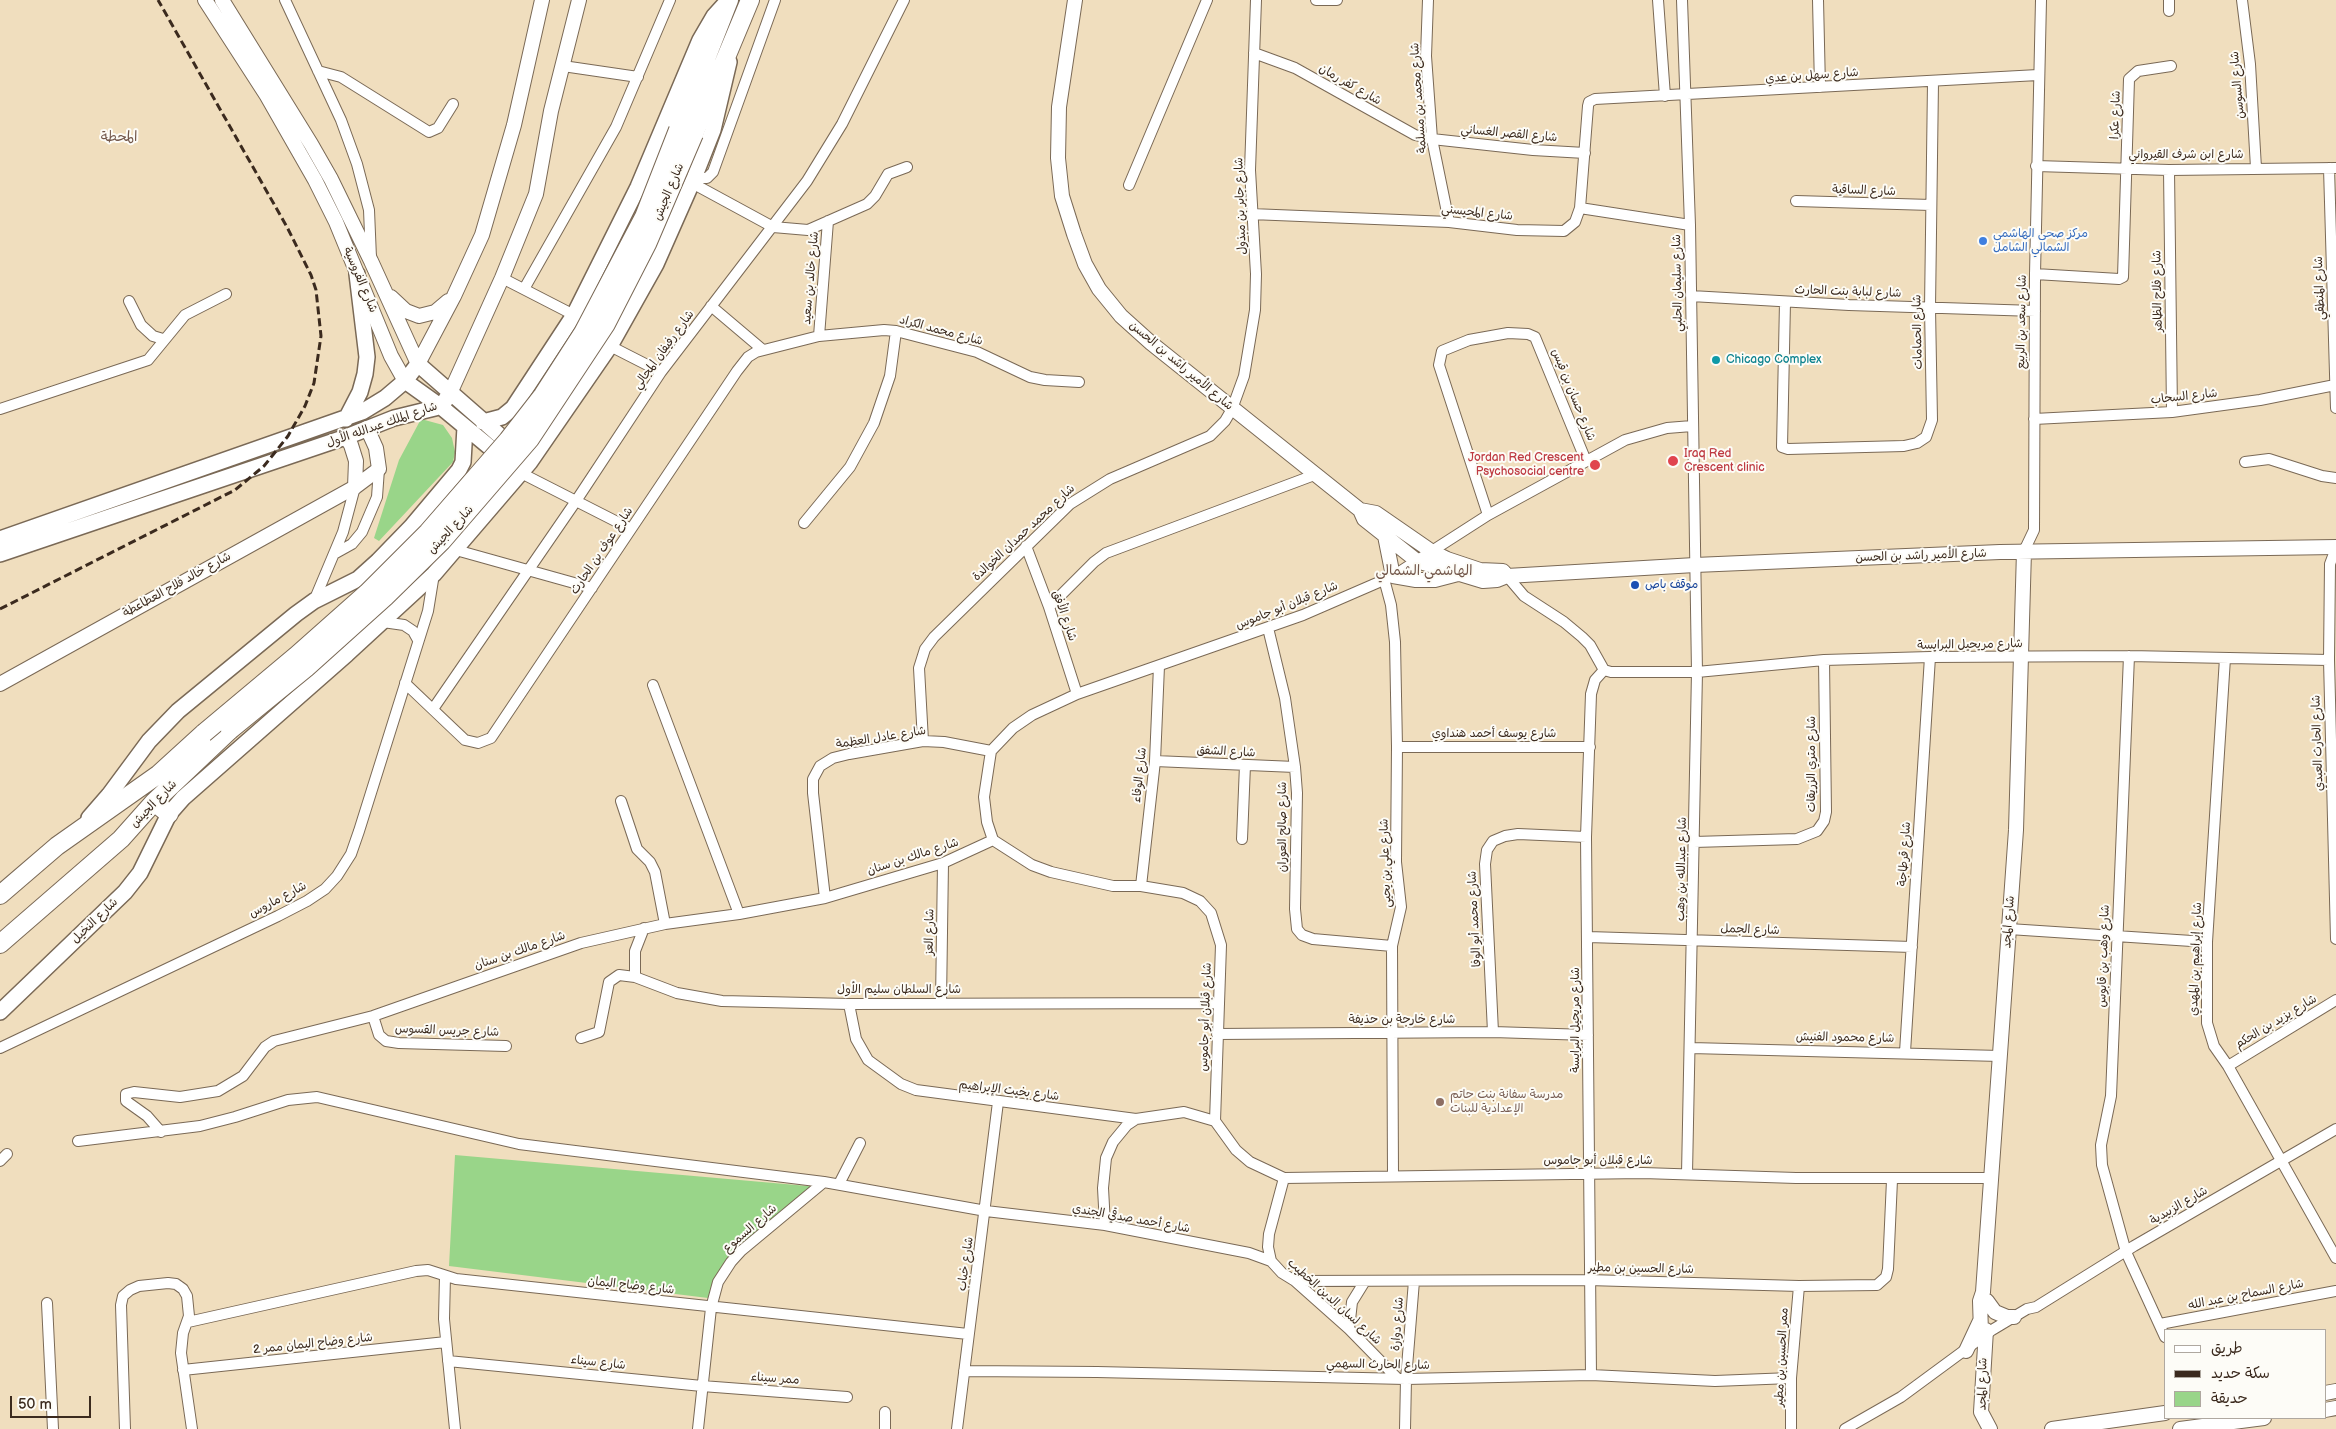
<!DOCTYPE html>
<meta charset="utf-8">
<style>
body{margin:0}
#map{position:relative;width:2336px;height:1429px;overflow:hidden;background:#f0debe;font-family:"Balsamiq Sans","Playpen Sans Arabic",sans-serif}
canvas{display:block}
.legend{position:absolute;left:2164px;top:1329px;width:162px;height:90px;box-sizing:border-box;background:#fdfcf7;border:1px solid #afa8a0;margin:0;padding:6px 9px;list-style:none;font-size:15px;color:#3b2a1e}
.legend li{display:flex;align-items:center;gap:10px;height:25px}
.legend b{width:25px;border:1px solid #afa8a0}
.scale{position:absolute;left:10px;top:1396px;width:81px;height:22px;box-sizing:border-box;border:2px solid #3b2a1e;border-top:0;padding-left:6px;font-size:15px;line-height:18px;white-space:nowrap;color:#3b2a1e;-webkit-text-stroke:4px #fdfcf7;paint-order:stroke}
</style>
<div id="map">
<canvas width="2336" height="1429"></canvas>
<ul class="legend">
<li><b style="height:6px;background:#fff"></b>طريق</li>
<li><b style="height:6px;background:#3b2a1e"></b>سكة حديد</li>
<li><b style="height:14px;background:#99d589"></b>حديقة</li>
</ul>
<div class="scale">50 m</div>
</div>
<script>
const context = document.querySelector('canvas').getContext('2d');
context.lineJoin = 'round';
function fill(path, color) { context.fillStyle = color; context.fill(path, 'evenodd'); }
const toPath = rows => new Path2D(rows.map(r => 'M' + r).join(''));
function trace(path, color, width, dash) { context.strokeStyle = color; context.lineWidth = width; context.lineCap = dash ? 'butt' : 'round'; context.setLineDash(dash || []); context.stroke(path); }
function drawText(font, color, halo, rows, align = 'center') {
  context.font = font + ' "Balsamiq Sans","Playpen Sans Arabic",sans-serif'; context.lineWidth = 4; context.setLineDash([]); context.textBaseline = 'middle'; context.strokeStyle = halo; context.fillStyle = color; for (const [text, x, y, turn = 0] of rows) {
    context.save(); context.translate(x, y); context.rotate((+turn || 0) * Math.PI / 180); context.textAlign = isNaN(turn) ? turn : align; if (halo) context.strokeText(text, 0, 0); context.fillText(text, 0, 0); context.restore();
  }
}
fill(toPath([
 [421,419,443,425,452,438,455,452,453,462,379,541,374,538,399,460],
 [455,1155,819,1187,745,1242,708,1298,449,1266]
]), '#99d589');
const street = toPath([
 [285,0,341,120,357,164,369,210,371,258],
 [1316,0,1337,0],
 [1428,0,1426,56,1432,139,1449,222],
 [1658,0,1665,96],
 [1682,0,1690,225,1697,672,1687,1174],
 [1818,0,1820,87],
 [2169,0,2169,11],
 [2242,0,2250,64,2256,168],
 [1254,53,1295,68,1415,135,1432,139,1533,150,1585,153],
 [563,66,638,77],
 [318,71,341,77,429,132,438,128,453,104],
 [2036,166,2169,170,2336,168],
 [2329,168,2336,408],
 [2169,170,2172,412],
 [694,178,707,178,713,172,775,0],
 [692,183,773,227,808,230,867,204,875,196,888,174,907,167],
 [1129,185,1207,0],
 [1796,201,1931,205],
 [1580,208,1690,225],
 [1251,214,1449,222,1517,230,1564,231,1575,222,1580,208,1588,106,1589,102,1595,99,2038,75],
 [2035,274,2119,279,2123,277,2129,79,2138,71,2171,66],
 [502,278,574,315],
 [524,289,616,127,670,0],
 [1691,296,1849,305,2035,311],
 [129,301,141,325,153,336,163,339],
 [1785,302,1782,447,1788,449,1904,446,1917,443,1926,437,1932,420,1930,308,1933,82],
 [711,306,763,350],
 [819,336,828,221],
 [610,346,661,372],
 [0,409,148,360,185,315,226,294],
 [2034,419,2172,412,2260,400,2335,385],
 [1692,426,1667,428,1625,440,1488,515,1393,576,1303,615,1077,694,1032,715,1013,728,991,751,984,797,987,822,993,840,1032,865,1051,872,1113,886,1141,886,1183,893,1200,901,1211,913,1221,945,1215,1121,1236,1150,1250,1162,1284,1178,1643,1173,1796,1178,1991,1178],
 [2245,462,2269,459,2322,476,2336,478],
 [521,473,631,529],
 [1488,515,1439,365,1442,351,1469,340,1508,333,1528,334,1535,337,1586,461],
 [804,523,850,467,874,423,890,376,896,331],
 [1026,546,1049,607,1077,694],
 [2336,548,2330,564,2329,660,2336,939],
 [456,550,592,588],
 [2024,551,2034,530,2035,274,2041,0],
 [334,554,352,544,362,532,377,497,379,469],
 [1507,576,1524,596,1564,622,1582,637,1590,645,1604,670,1611,672,1697,672,1824,660,1930,657,2129,656,2329,660],
 [1384,579,1391,605,1395,642,1397,747,1396,862,1401,907,1392,946,1393,1176],
 [314,601,343,532,355,487],
 [1049,607,1094,562,1106,553,1317,474],
 [383,622,404,625,413,631,418,640],
 [1268,628,1285,698,1295,767,1297,793,1295,909,1297,929,1302,935,1313,939,1392,946],
 [2129,656,2111,1096,2101,1145,2102,1165,2126,1252,2165,1337],
 [2225,658,2207,942,2207,1023,2214,1046,2228,1066,2336,1258],
 [405,683,465,740,478,743,491,738,737,371,748,357,756,352,819,336,884,330,896,331,977,352,1030,377,1045,380,1079,382],
 [653,685,739,914],
 [433,709,576,501,661,372,807,181,842,124,904,0],
 [923,741,919,668,925,649,934,637,1070,504,1110,479,1210,436,1225,421,1232,409,1244,376,1255,310,1256,274,1250,170,1256,0],
 [1397,747,1590,747],
 [1155,761,1295,767],
 [621,801,637,849,650,862,655,872,665,924],
 [1242,839,1245,765],
 [1694,842,1797,839,1817,831,1824,821,1826,812,1824,660],
 [1141,886,1155,761,1159,666],
 [825,898,813,793,813,779,820,766,833,758,849,754,923,741,944,742,991,751],
 [2009,929,2207,942],
 [1588,937,1912,947],
 [635,977,635,951,644,928],
 [941,1002,943,863],
 [849,1004,856,1039,868,1060,901,1084,916,1090,1136,1119,1184,1112,1215,1121],
 [373,1016,379,1035,386,1041,399,1043,506,1046],
 [1493,1032,1485,864,1487,850,1493,841,1505,836,1518,834,1586,837],
 [1217,1034,1493,1032,1588,1035],
 [581,1038,599,1032,609,982,619,975,635,977,677,993,722,1001,849,1004,1219,1003],
 [0,1048,278,916,307,901,325,889,337,876,351,854,359,831,428,611,434,574],
 [1691,1048,2000,1056],
 [1905,1052,1930,657],
 [2228,1066,2336,1000],
 [161,1132,147,1116,126,1101,126,1094,134,1092,180,1097,218,1091,243,1076,265,1047,274,1041,373,1016,581,943,665,924,739,914,825,898,943,863,993,840],
 [78,1141,200,1126,235,1117,288,1100,317,1097,519,1144,824,1182,986,1211,1105,1225,1249,1253,1271,1261],
 [0,1161,7,1154],
 [1284,1178,1269,1234,1268,1247,1271,1261,1282,1273,1295,1281,1349,1329,1398,1379],
 [839,1184,860,1143],
 [1105,1225,1103,1188,1106,1158,1113,1142,1127,1125,1136,1119],
 [445,1276,444,1319,455,1429],
 [1295,1281,1588,1280,1799,1286,1877,1285,1886,1277,1888,1269,1892,1180],
 [47,1303,53,1429],
 [188,1322,416,1271,428,1270,456,1279,968,1334],
 [2160,1324,2336,1291],
 [1349,1329,1352,1302,1365,1281],
 [448,1361,702,1386,847,1397],
 [183,1370,446,1342],
 [964,1371,1097,1372,1406,1379,1591,1375,1715,1381,1791,1378],
 [1591,1375,1586,837,1591,694,1595,680,1604,670],
 [125,1429,121,1305,123,1296,130,1290,139,1286,168,1283,176,1284,183,1289,187,1296,189,1316,183,1333,181,1353,192,1429],
 [698,1429,711,1308,718,1282,731,1262,741,1251,824,1182],
 [885,1429,885,1412],
 [957,1429,998,1102],
 [1405,1429,1406,1379,1414,1281],
 [1791,1429,1791,1378,1799,1286],
 [1845,1429,1901,1397,1992,1330,2027,1309,2036,1307,2134,1246,2336,1129]
]);
const secondary = toPath([
 [205,0,267,96,315,180,336,222,391,356,405,381],
 [222,0,311,144,331,179,371,261,418,364],
 [1075,0,1059,107,1058,158,1062,196,1074,234,1085,264,1099,289,1121,316,1151,343,1360,510,1376,513,1431,551,1447,559,1480,570,1503,571,1506,575],
 [391,297,406,311,419,316,435,312,448,301],
 [418,364,454,296,482,235,514,125,542,0],
 [451,391,502,278,536,194,551,111,579,0],
 [346,437,351,445,356,461,355,487],
 [1360,510,1364,519,1417,561,1483,581,1497,580,1507,576,1695,565,2000,552,2336,547],
 [1385,536,1393,576,1416,580,1435,580,1458,574],
 [0,684,355,487,379,469,376,448,367,428],
 [1987,1301,1995,1312,2007,1317,2014,1317],
 [1986,1330,1981,1412,1990,1429],
 [1985,1337,1981,1332,1980,1301,1983,1292,2016,830,2024,551],
 [1966,1351,1980,1321],
 [2325,1393,2336,1391],
 [2325,1410,2336,1408],
 [2052,1429,2165,1413],
 [2180,1429,2264,1418]
]);
const primary = toPath([
 [405,381,440,406,504,459],
 [346,419,360,392,365,374,367,357,357,274],
 [483,422,502,417,513,408,574,315,638,187,700,40,714,16,724,5],
 [0,539,362,412,385,398,405,381,418,364,514,448],
 [0,554,346,437,394,418,435,408,443,404,451,391],
 [89,818,109,795,149,741,178,711,296,614,314,601,358,579,378,561,411,527,459,470,463,462,465,427],
 [0,1012,125,892,140,873,169,814,183,798,347,654,434,574,530,462,610,346,656,264,694,178,713,130,729,62]
]);
const highway = toPath([
 [678,130,729,0],
 [694,134,750,0],
 [154,802,169,814],
 [0,895,57,846,159,774,204,733],
 [0,944,121,839,154,802,230,730]
]);
trace(street, '#7a6956', 12);
trace(secondary, '#7a6956', 16);
trace(primary, '#7a6956', 18);
trace(highway, '#7a6956', 20);
trace(street, '#fff', 10);
trace(secondary, '#fff', 14);
trace(primary, '#fff', 15);
trace(highway, '#fff', 18);
trace(toPath([
 [0,609,235,490,264,466,288,436,305,406,314,383,321,336,316,290,311,275,287,227,158,0]
]), '#3b2a1e', 3, [8, 4]);
const highwayBridge = toPath([
 [230,730,306,668,385,597,442,541,530,439,606,324,647,244,694,134],
 [204,733,296,656,367,593,428,532,508,440,543,395,583,333,644,217,678,130]
]);
trace(highwayBridge, '#7a6956', 20, []);
trace(highwayBridge, '#fff', 18);
for (const [x, y, r, color] of [
 [1983,241,5,"#3f7fe0"],
 [1716,360,5,"#0f9aa8"],
 [1673,461,6,"#e0444e"],
 [1595,465,6,"#e0444e"],
 [1635,585,5,"#1a4fb4"],
 [1440,1102,5,"#8d6e63"]
]) { const dot = new Path2D(); dot.arc(x, y, r, 0, 2 * Math.PI); context.fillStyle = color; context.fill(dot); trace(dot, '#fdfcf7', 2); }
drawText('12px', '#3b2a1e', '#fdfcf7', [
 ["شارع سهل بن عدي",1812,76,-4],
 ["شارع كفر رمان",1350,85,30],
 ["شارع السوسن",2238,85,-95],
 ["شارع محمد بن مسلمة",1419,98,-94],
 ["شارع عكرا",2116,115,-88],
 ["شارع القصر الغساني",1509,134,5],
 ["شارع ابن شرف القيرواني",2186,155],
 ["شارع الساقية",1864,191,2],
 ["شارع الجيش",669,192,-67],
 ["شارع جابر بن مبذول",1241,206,-92],
 ["شارع المحيسني",1477,213,6],
 ["شارع خالد بن سعيد",811,278,-85],
 ["شارع الفروسية",360,280,67],
 ["شارع سليمان الحلبي",1678,283,-91],
 ["شارع المنطقي",2320,288,-92],
 ["شارع فلاح الظاهر",2158,291,-91],
 ["شارع لبابة بنت الحارث",1848,292,2],
 ["شارع سعد بن الربيع",2022,322,-89],
 ["شارع محمد الكراد",941,331,15],
 ["شارع الحمامات",1918,332,-91],
 ["شارع رفيفان المجالي",664,350,-54],
 ["شارع الأمير راشد بن الحسن",1181,366,40],
 ["شارع حسان بن قيس",1573,395,68],
 ["شارع السحاب",2184,397,-6],
 ["شارع الملك عبدالله الأول",382,425,-19],
 ["شارع الجيش",451,530,-47],
 ["شارع محمد حمدان الخوالدة",1024,533,-43],
 ["شارع عوف بن الحارث",602,551,-56],
 ["شارع الأمير راشد بن الحسن",1921,556,-2],
 ["شارع خالد فلاح العطاعطة",177,585,-29],
 ["شارع قبلان أبو جاموس",1287,606,-22],
 ["شارع الأفق",1064,616,71],
 ["شارع مريحيل البرايسة",1970,645,-1],
 ["شارع يوسف أحمد هنداوي",1494,734],
 ["شارع عادل العظمة",881,738,-9],
 ["شارع الحارث العبدي",2318,743,-92],
 ["شارع الشفق",1226,752,3],
 ["شارع متري الزريقات",1812,764,-90],
 ["شارع الوفاء",1140,775,-84],
 ["شارع الجيش",154,804,-46],
 ["شارع صالح العوران",1283,827,-90],
 ["شارع قرطاجة",1905,854,-86],
 ["شارع مالك بن سنان",913,857,-18],
 ["شارع علي بن يحيى",1386,863,-92],
 ["شارع عبدالله بن وهب",1682,869,-89],
 ["شارع ماروس",278,900,-28],
 ["شارع محمد أبو الوفا",1475,919,-93],
 ["شارع النخيل",95,921,-44],
 ["شارع المجد",2009,922,-86],
 ["شارع الجمل",1750,930,2],
 ["شارع العز",930,932,-89],
 ["شارع مالك بن سنان",520,951,-19],
 ["شارع وهب بن قابوس",2104,956,-88],
 ["شارع إبراهيم بن المهدي",2196,959,-88],
 ["شارع السلطان سليم الأول",899,990],
 ["شارع قبلان أبو جاموس",1206,1017,-88],
 ["شارع خارجة بن حذيفة",1402,1020],
 ["شارع مريحيل البرايسة",1576,1020,-90],
 ["شارع يزيد بن الحكم",2276,1022,-31],
 ["شارع جريس القسوس",447,1031,2],
 ["شارع محمود الفنيش",1845,1038,1],
 ["شارع بخيت الإبراهيم",1009,1091,7],
 ["شارع قبلان أبو جاموس",1598,1161],
 ["شارع الزبيدية",2179,1206,-30],
 ["شارع أحمد صدقي الجندي",1131,1219,10],
 ["شارع السموع",750,1229,-41],
 ["شارع خباب",966,1264,-82],
 ["شارع الحسين بن مطير",1641,1269,1],
 ["شارع وضاح اليمان",631,1286,6],
 ["شارع السماح بن عبد الله",2246,1295,-11],
 ["شارع لسان الدين الخطيب",1334,1302,42],
 ["شارع دوارة",1398,1324,-86],
 ["شارع وضاح اليمان ممر 2",313,1344,-6],
 ["ممر الحسين بن مطير",1782,1357,-87],
 ["شارع سيناء",598,1363,6],
 ["شارع الحارث السهمي",1378,1365,1],
 ["ممر سيناء",775,1379,4],
 ["شارع المجد",1983,1384,-89]
]);
drawText('12px', '#366cbe', '#fdfcf7', [
 ["مركز صحي الهاشمي",1993,234],
 ["الشمالي الشامل",1993,248]
], 'left');
drawText('12px', '#0d838f', '#fdfcf7', [
 ["Chicago Complex",1726,360]
], 'left');
drawText('12px', '#be3a42', '#fdfcf7', [
 ["Iraq Red",1684,454],
 ["Crescent clinic",1684,468],
 ["Jordan Red Crescent",1584,458,"right"],
 ["Psychosocial centre",1584,472,"right"]
], 'left');
drawText('12px', '#164399', '#fdfcf7', [
 ["موقف باص",1645,585]
], 'left');
drawText('12px', '#785e54', '#fdfcf7', [
 ["مدرسة سفانة بنت حاتم",1450,1095],
 ["الإعدادية للبنات",1450,1109]
], 'left');
drawText('14px', '#725649', '#fdfcf7', [
 ["المحطة",119,137],
 ["الهاشمي الشمالي",1424,571]
]);
</script>
